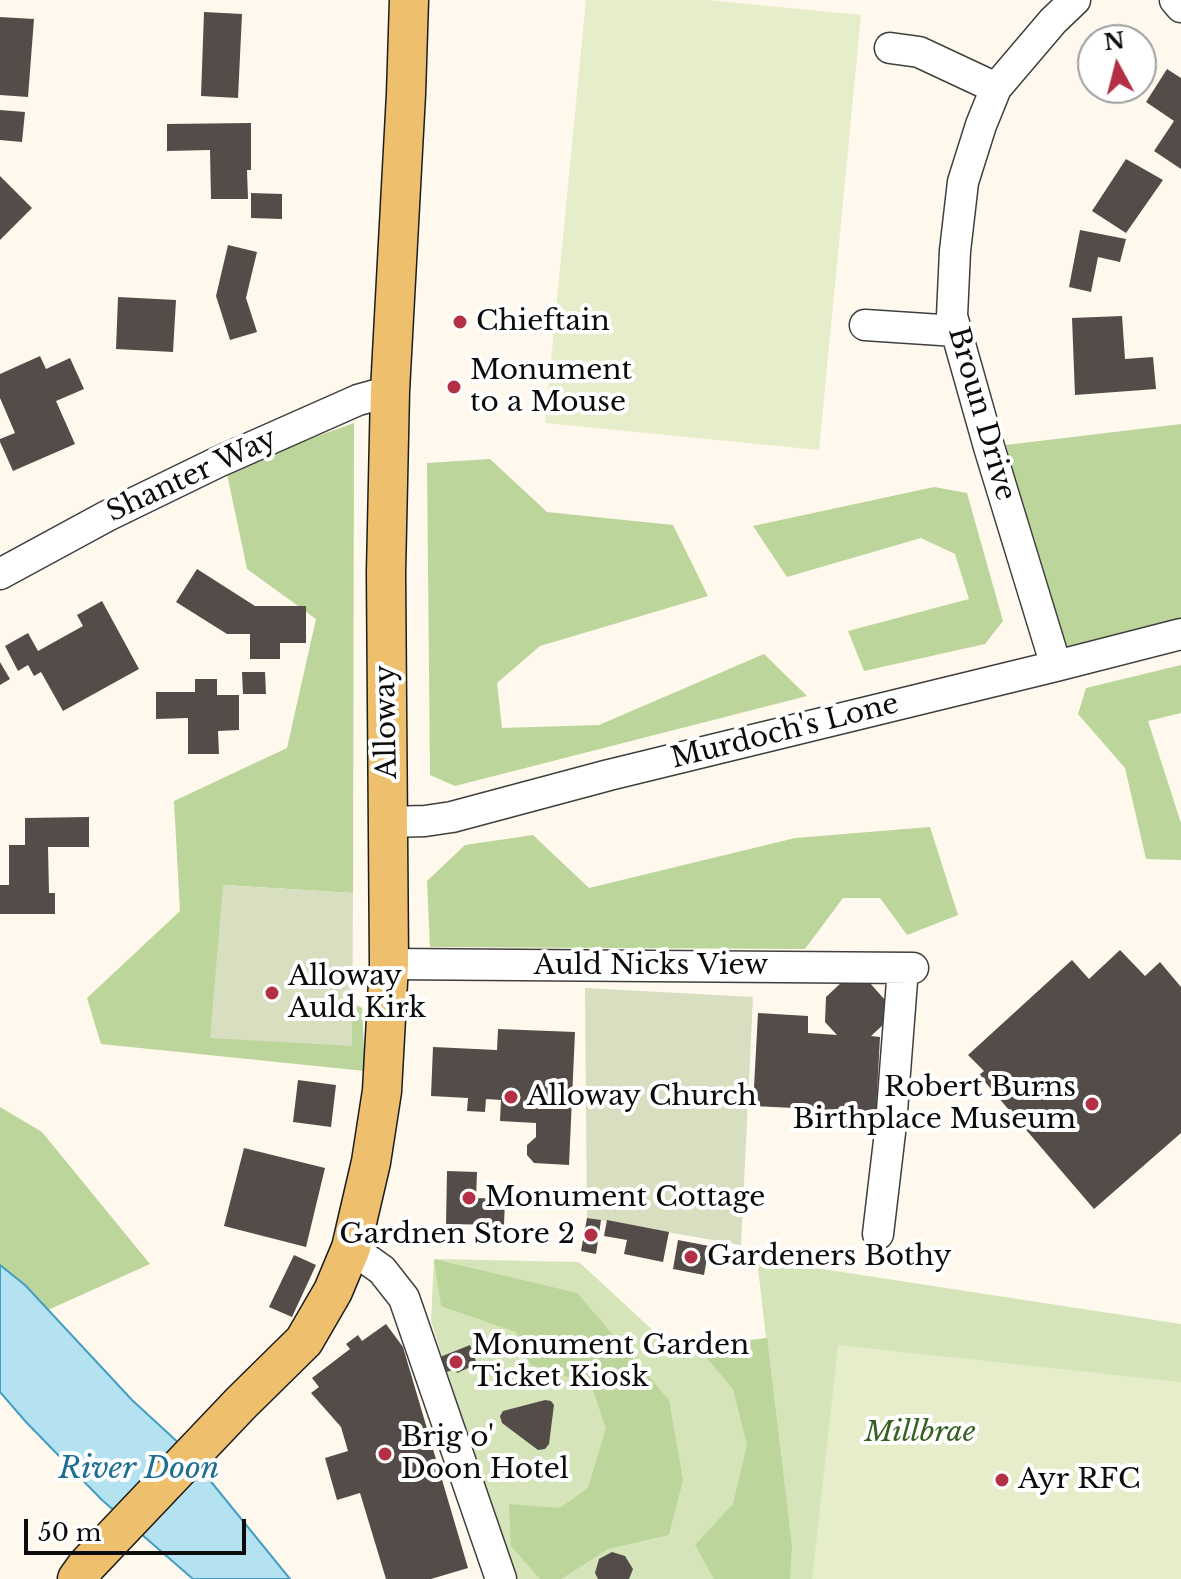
<!DOCTYPE html>
<style>
body{margin:0}
#map{position:relative;width:1181px;height:1579px;overflow:hidden;background:#fef8ed;font-family:"Libre Baskerville",serif}
canvas{display:block}
.north{position:absolute;left:1077px;top:24px;width:80px;height:80px;box-sizing:border-box;background:#fff;border:2px solid #9e9e9e;border-radius:50%;rotate:353deg;font-size:22px;font-weight:700;line-height:32px;text-align:center;color:#0c0c0c}
.north::after{content:'';display:block;margin:auto;width:28px;height:36px;background:#b22f45;clip-path:polygon(50% 0,100% 100%,50% 72%,0 100%)}
.scale{position:absolute;left:24px;top:1519px;width:222px;height:36px;box-sizing:border-box;border:4px solid #0c0c0c;border-top:0;padding-left:10px;font-size:24px;line-height:28px;white-space:nowrap;color:#0c0c0c;-webkit-text-stroke:6px #fff;paint-order:stroke}
</style>
<div id="map">
<canvas width="1181" height="1579"></canvas>
<div class="north">N</div>
<div class="scale">50 m</div>
</div>
<script>
const context = document.querySelector('canvas').getContext('2d');
context.lineJoin = 'round';
function fill(path, color) { context.fillStyle = color; context.fill(path, 'evenodd'); }
const toPath = rows => new Path2D(rows.map(r => 'M' + r).join(''));
function trace(path, color, width, dash) { context.strokeStyle = color; context.lineWidth = width; context.lineCap = dash ? 'butt' : 'round'; context.setLineDash(dash || []); context.stroke(path); }
function drawText(font, color, halo, rows, align = 'center') {
  context.font = font + ' "Libre Baskerville",serif'; context.lineWidth = 8; context.setLineDash([]); context.textBaseline = 'middle'; context.strokeStyle = halo; context.fillStyle = color; for (const [text, x, y, turn = 0] of rows) {
    context.save(); context.translate(x, y); context.rotate((+turn || 0) * Math.PI / 180); context.textAlign = isNaN(turn) ? turn : align; if (halo) context.strokeText(text, 0, 0); context.fillText(text, 0, 0); context.restore();
  }
}
fill(toPath([
 [434,1259,579,1262,672,1348,766,1338,757,1259,1181,1324,1181,1579,516,1579,509,1568,431,1321]
]), '#d5e5b9');
fill(toPath([
 [354,423,353,893,224,885,332,993,362,1008,365,1071,101,1044,87,998,180,911,174,801,287,748,316,619,247,569,226,469],
 [1181,424,1181,634,1056,666,989,447],
 [490,459,547,512,673,525,708,596,540,646,497,683,502,728,599,725,764,654,807,696,455,786,430,775,427,463],
 [934,487,967,493,1003,621,985,644,864,671,848,631,969,599,955,554,921,538,787,577,753,526],
 [1181,665,1181,713,1148,721,1181,823,1181,860,1146,859,1125,768,1078,714,1086,688],
 [930,827,958,915,907,935,880,898,843,898,805,949,430,947,427,881,465,845,533,835,589,888,795,838],
 [0,1107,42,1132,150,1264,48,1310,25,1285,0,1265],
 [434,1259,577,1293,669,1400,683,1480,669,1535,608,1549,561,1579,540,1579,511,1546,509,1504,560,1508,588,1488,606,1428,591,1385,531,1365,516,1332,441,1306],
 [767,1338,792,1546,790,1579,714,1579,695,1545,733,1504,747,1445,733,1389,699,1349]
]), '#bcd59a');
fill(toPath([
 [223,885,353,893,352,1046,210,1038],
 [585,988,753,997,741,1245,587,1218]
]), '#d8dec0');
fill(toPath([
 [586,0,707,0,861,15,819,450,545,423],
 [838,1345,1181,1382,1181,1579,812,1579]
]), '#e5edca');
const water = toPath([
 [0,1265,25,1285,132,1400,182,1446,290,1579,193,1579,102,1500,26,1422,0,1392,0,1265]
]);
fill(water, '#b5e2f1');
trace(water, '#429fc3', 2);
fill(toPath([
 [204,12,242,14,238,98,201,96],
 [0,17,34,19,28,97,0,95],
 [1167,69,1181,78,1181,169,1154,151,1174,121,1146,102],
 [0,110,25,112,22,142,0,140],
 [251,123,251,170,247,170,248,199,211,199,210,150,167,151,167,124],
 [1126,159,1163,180,1126,233,1092,211],
 [0,176,32,208,0,240],
 [251,193,282,194,282,219,251,218],
 [1080,230,1126,239,1120,262,1098,257,1091,292,1069,287],
 [228,245,257,252,246,298,257,332,230,340,216,296],
 [118,297,176,300,173,352,116,349],
 [1122,316,1125,359,1153,357,1156,389,1075,395,1072,318],
 [40,356,46,369,70,358,84,389,56,401,75,444,13,471,0,442,0,439,15,433,0,398,0,374],
 [197,569,255,606,306,606,306,643,280,643,280,659,250,659,250,634,227,634,176,602],
 [102,601,139,669,63,711,41,672,34,676,28,665,18,671,5,646,28,633,38,651,83,626,77,615],
 [0,662,10,679,0,685],
 [242,672,265,672,266,694,243,694],
 [195,679,217,679,217,695,239,695,239,730,218,731,219,754,188,754,188,718,156,719,156,692,195,692],
 [89,817,89,847,48,847,49,893,55,893,55,914,0,914,0,885,9,885,9,845,25,845,25,818],
 [1120,950,1145,976,1160,962,1181,987,1181,1133,1094,1209,979,1075,984,1071,968,1055,1072,960,1089,979],
 [844,980,869,982,885,1000,884,1024,871,1036,880,1037,876,1112,753,1106,758,1013,808,1016,808,1033,837,1035,825,1022,826,997],
 [498,1029,575,1032,569,1165,534,1163,527,1155,527,1145,536,1137,536,1123,500,1121,501,1100,486,1099,485,1112,467,1111,468,1098,431,1096,433,1047,497,1050],
 [298,1080,336,1085,331,1127,293,1122],
 [244,1148,325,1168,306,1247,224,1226],
 [447,1171,477,1172,476,1198,505,1199,504,1225,446,1224],
 [587,1218,601,1220,596,1254,581,1251],
 [607,1220,669,1232,663,1262,624,1254,627,1240,604,1236],
 [678,1240,709,1246,704,1275,673,1269],
 [294,1255,316,1265,292,1317,269,1307],
 [386,1324,403,1347,468,1568,431,1579,386,1579,360,1493,337,1500,325,1458,348,1451,341,1427,311,1393,319,1387,312,1378,350,1349,346,1344,358,1335,362,1341],
 [470,1345,477,1364,457,1373,455,1369,441,1374,435,1359],
 [545,1400,551,1401,554,1405,549,1444,545,1449,538,1450,502,1423,500,1416,503,1411],
 [612,1552,625,1556,633,1569,629,1579,598,1579,595,1573,599,1559]
]), '#544c49');
const minor = toPath([
 [1175,0,1181,7],
 [890,48,919,52,996,88],
 [865,325,956,331],
 [0,574,107,516,218,462,358,400,390,391],
 [1056,666,989,447,952,316,955,251,963,182,981,125,996,88,1053,21,1075,0],
 [388,822,425,821,452,817,609,775,1056,666,1181,634],
 [389,964,913,968],
 [878,1234,891,1124,903,968],
 [351,1248,382,1270,404,1298,501,1579]
]);
const major = toPath([
 [77,1579,87,1565,241,1403,304,1341,333,1291,351,1248,371,1162,382,1091,389,964,386,572,390,391,406,94,409,0]
]);
trace(minor, '#3f3f3f', 33);
trace(major, '#1d1d1d', 41);
trace(minor, '#fff', 30);
trace(major, '#eebf6c', 38);
for (const [x, y, r, color] of [
 [460,322,8,"#b22f45"],
 [454,387,8,"#b22f45"],
 [272,993,8,"#b22f45"],
 [511,1097,8,"#b22f45"],
 [1092,1104,8,"#b22f45"],
 [469,1198,8,"#b22f45"],
 [591,1235,8,"#b22f45"],
 [691,1257,8,"#b22f45"],
 [456,1362,8,"#b22f45"],
 [385,1454,8,"#b22f45"],
 [1002,1480,8,"#b22f45"]
]) { const dot = new Path2D(); dot.arc(x, y, r, 0, 2 * Math.PI); context.fillStyle = color; context.fill(dot); trace(dot, '#fff', 3); }
drawText('28px', '#0c0c0c', '#fff', [
 ["Chieftain",476,322],
 ["Monument",470,371],
 ["to a Mouse",470,403],
 ["Alloway",288,977],
 ["Auld Kirk",288,1009],
 ["Robert Burns",1076,1088,"right"],
 ["Birthplace Museum",1076,1120,"right"],
 ["Alloway Church",527,1097],
 ["Monument Cottage",485,1198],
 ["Gardnen Store 2",575,1235,"right"],
 ["Gardeners Bothy",707,1257],
 ["Monument Garden",472,1346],
 ["Ticket Kiosk",472,1378],
 ["Brig o'",401,1438],
 ["Doon Hotel",401,1470],
 ["Ayr RFC",1018,1480]
], 'left');
drawText('28px', '#0c0c0c', '#fff', [
 ["Broun Drive",981,414,74],
 ["Shanter Way",192,476,-25],
 ["Alloway",387,722,-91],
 ["Murdoch's Lone",785,732,-14],
 ["Auld Nicks View",651,966]
]);
drawText('italic 28px', '#365f22', '#fff', [
 ["Millbrae",920,1433]
]);
drawText('italic 30px', '#1f6f94', '#fff', [
 ["River Doon",139,1470]
]);
</script>
